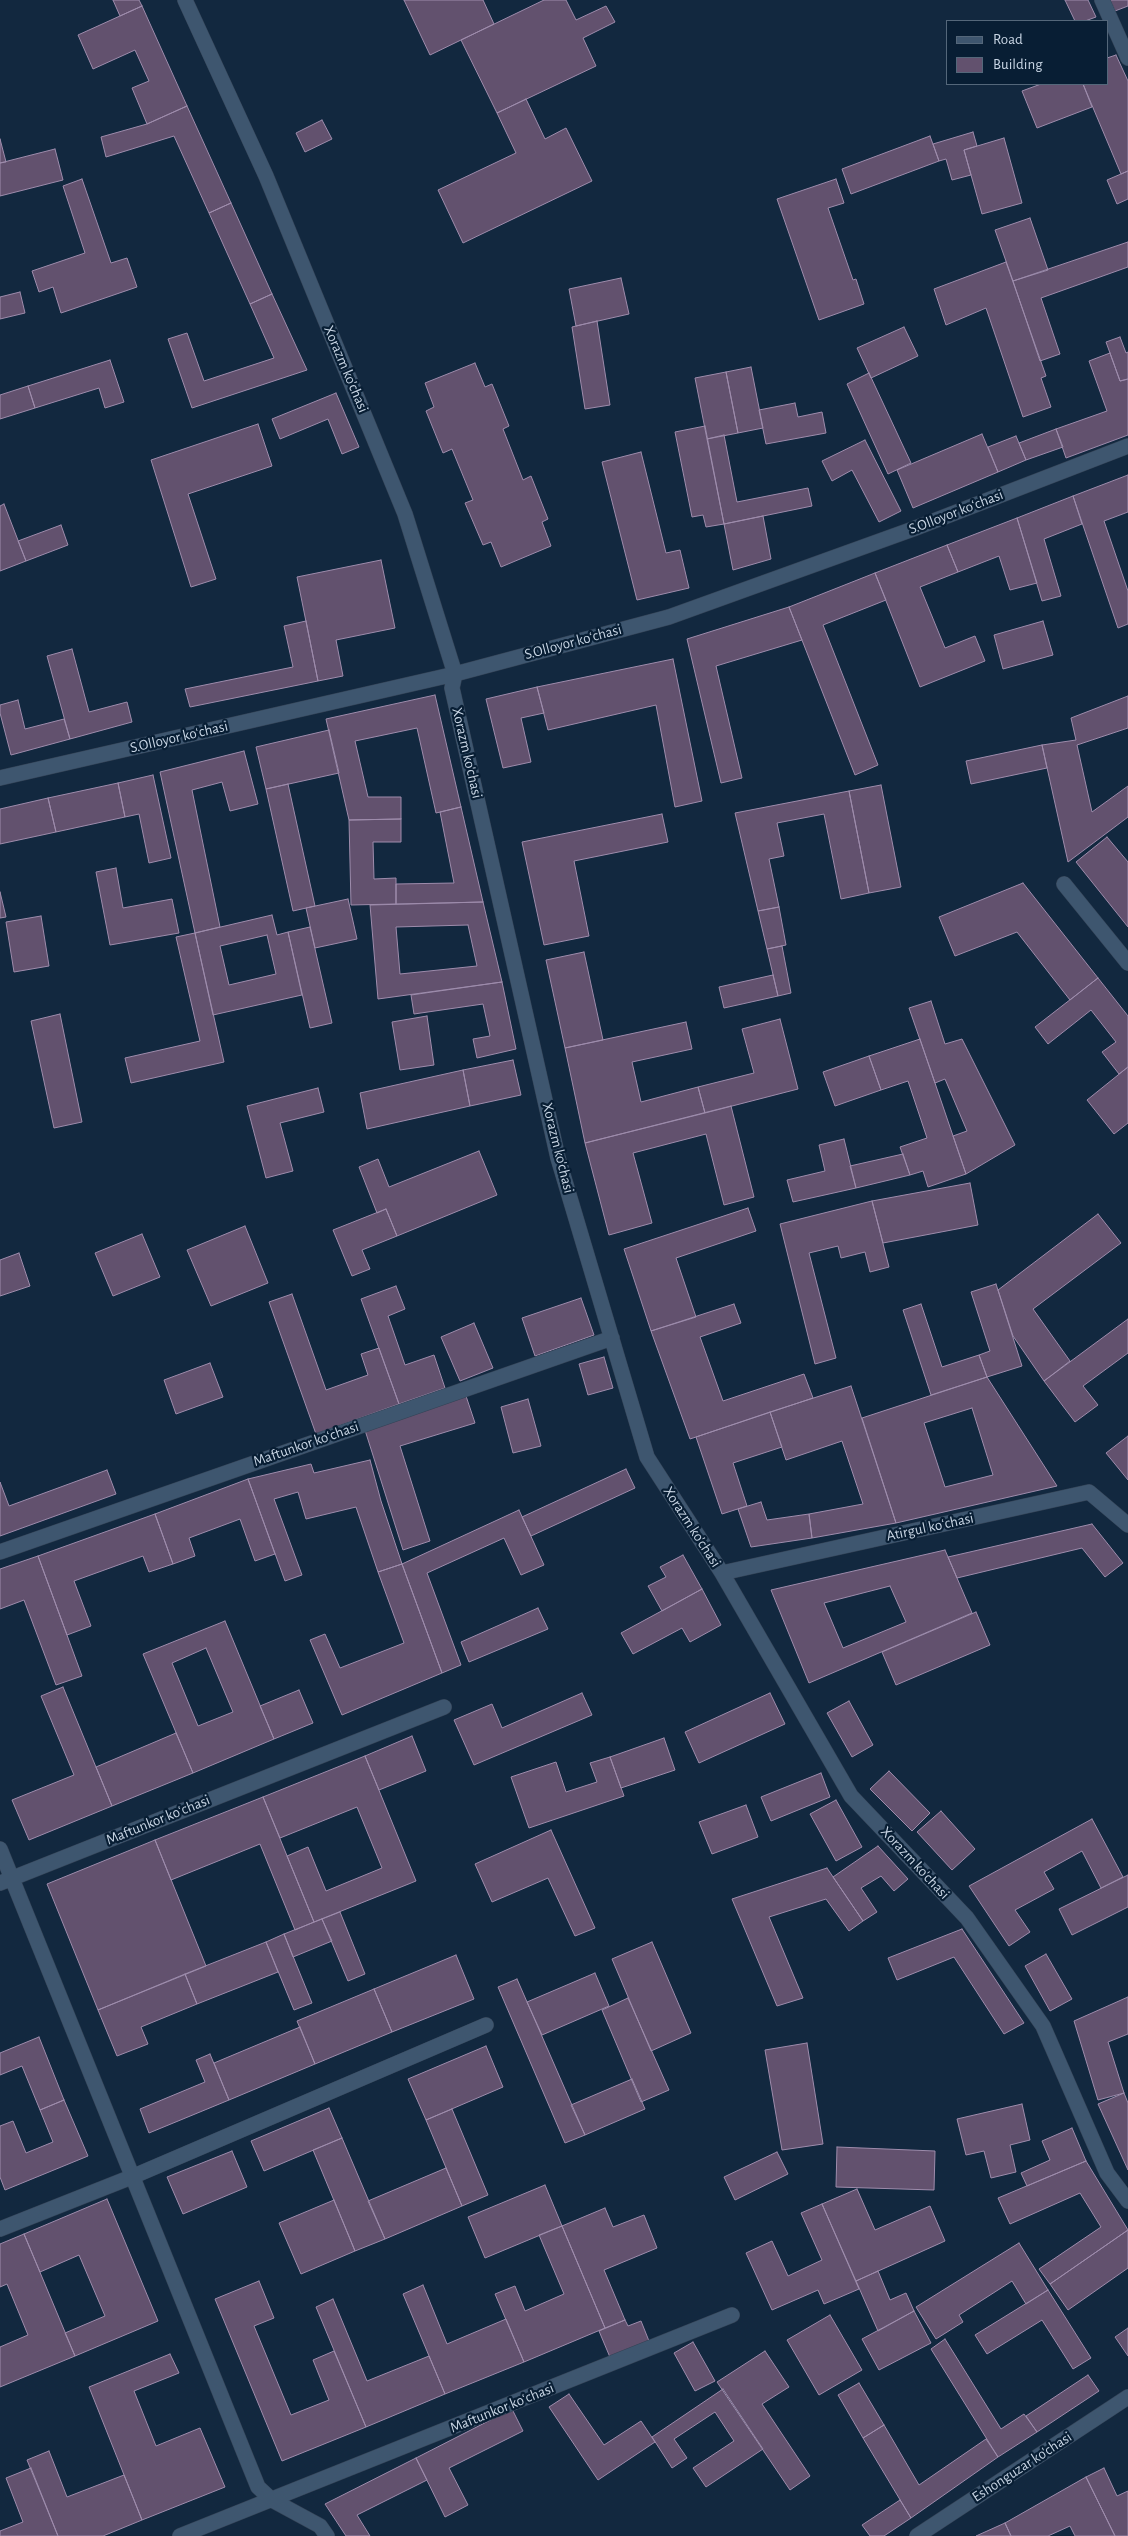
<!DOCTYPE html>
<meta charset="utf-8">
<style>
body{margin:0}
#map{position:relative;width:1128px;height:2536px;overflow:hidden;background:#12283f;font-family:"Alegreya Sans",sans-serif}
canvas{display:block}
.legend{position:absolute;left:946px;top:20px;width:162px;height:65px;box-sizing:border-box;background:#081e34;border:1px solid #54677a;margin:0;padding:6px 9px;list-style:none;font-size:15px;color:#c7d4e3}
.legend li{display:flex;align-items:center;gap:10px;height:25px}
.legend b{width:25px;border:1px solid #54677a}
</style>
<div id="map">
<canvas width="1128" height="2536"></canvas>
<ul class="legend">
<li><b style="height:6px;background:#3e566f"></b>Road</li>
<li><b style="height:14px;background:#62516e"></b>Building</li>
</ul>
</div>
<script>
const context = document.querySelector('canvas').getContext('2d');
context.lineJoin = 'round';
function fill(path, color) { context.fillStyle = color; context.fill(path, 'evenodd'); }
const toPath = rows => new Path2D(rows.map(r => 'M' + r).join(''));
function trace(path, color, width, dash) { context.strokeStyle = color; context.lineWidth = width; context.lineCap = dash ? 'butt' : 'round'; context.setLineDash(dash || []); context.stroke(path); }
function drawText(font, color, halo, rows, align = 'center') {
  context.font = font + ' "Alegreya Sans",sans-serif'; context.lineWidth = 4.5; context.setLineDash([]); context.textBaseline = 'middle'; context.strokeStyle = halo; context.fillStyle = color; for (const [text, x, y, turn = 0] of rows) {
    context.save(); context.translate(x, y); context.rotate((+turn || 0) * Math.PI / 180); context.textAlign = isNaN(turn) ? turn : align; if (halo) context.strokeText(text, 0, 0); context.fillText(text, 0, 0); context.restore();
  }
}
const building = toPath([
 [113,0,139,0,142,6,120,16,113,0],
 [404,0,483,0,494,24,430,55,404,0],
 [544,0,566,0,576,20,606,6,615,22,583,38,596,66,497,113,461,40,544,0],
 [1065,0,1088,0,1096,17,1085,21,1075,21,1065,0],
 [1110,0,1128,0,1128,6,1115,11,1110,0],
 [142,6,187,106,147,124,132,88,149,81,135,50,93,69,78,35,142,6],
 [1116,55,1128,81,1128,171,1121,174,1083,84,1107,84,1107,58,1116,55],
 [1041,84,1083,84,1092,107,1037,128,1022,91,1041,84],
 [526,99,545,139,566,128,592,181,463,243,438,190,516,153,497,113,526,99],
 [187,106,231,203,209,213,174,136,106,157,101,137,147,124,187,106],
 [322,120,332,139,305,152,296,133,322,120],
 [973,132,977,146,964,150,971,175,952,180,946,159,939,161,933,144,973,132],
 [930,136,939,161,851,194,842,169,930,136],
 [1004,138,1022,203,982,214,964,150,1004,138],
 [0,139,6,162,0,163,0,139],
 [55,149,63,180,0,196,0,163,55,149],
 [1128,171,1128,199,1117,204,1107,180,1128,171],
 [82,179,111,263,127,258,137,287,61,313,53,287,39,292,32,271,85,253,63,186,82,179],
 [836,179,844,203,828,208,853,280,856,279,864,304,819,320,777,199,836,179],
 [231,203,272,294,250,304,209,213,231,203],
 [1030,218,1048,270,1013,281,995,230,1030,218],
 [1128,242,1128,267,1041,298,1060,354,1040,361,1013,281,1128,242],
 [1006,262,1046,376,1041,378,1051,407,1023,417,986,308,946,325,934,289,1006,262],
 [621,278,629,314,576,326,569,289,621,278],
 [20,292,25,313,0,319,0,297,20,292],
 [272,294,307,370,192,408,168,339,187,333,204,381,274,358,250,304,272,294],
 [597,321,610,405,585,409,572,327,597,321],
 [904,327,918,356,871,378,857,348,904,327],
 [1120,337,1126,353,1128,352,1128,379,1120,381,1106,342,1120,337],
 [1110,353,1120,381,1128,379,1128,435,1066,458,1056,429,1107,411,1089,361,1110,353],
 [110,360,124,402,105,408,99,388,35,408,28,386,110,360],
 [475,363,485,387,492,384,509,426,503,429,523,480,531,476,548,519,542,522,551,546,501,567,491,542,483,545,465,503,473,500,452,449,443,453,426,411,434,407,425,383,475,363],
 [751,367,763,428,738,433,726,372,751,367],
 [726,372,738,433,707,439,695,378,726,372],
 [869,373,911,463,888,474,847,384,869,373],
 [28,386,35,408,0,419,0,395,28,386],
 [336,393,359,447,342,454,328,419,280,439,272,419,336,393],
 [795,403,798,417,822,412,826,433,766,444,759,410,795,403],
 [258,424,272,466,188,494,216,579,191,587,151,460,258,424],
 [705,426,724,524,706,527,703,515,692,517,675,432,705,426],
 [1056,429,1063,447,1026,460,1019,443,1056,429],
 [982,434,998,472,913,508,897,470,982,434],
 [724,435,737,502,808,488,812,506,724,524,707,439,724,435],
 [1016,436,1026,460,998,472,988,447,1016,436],
 [865,440,901,511,879,522,852,470,832,481,822,461,865,440],
 [641,452,666,553,680,550,689,588,637,600,602,462,641,452],
 [1128,475,1128,512,1104,521,1128,591,1128,624,1118,628,1073,496,1128,475],
 [1073,496,1082,524,1044,539,1061,596,1042,601,1017,518,1073,496],
 [4,504,26,561,0,571,0,506,4,504],
 [763,516,771,559,733,570,724,524,763,516],
 [1017,518,1037,583,1010,590,999,556,958,572,947,545,1017,518],
 [61,525,68,545,26,561,18,541,61,525],
 [947,545,958,572,920,587,945,648,975,636,985,661,920,687,875,573,947,545],
 [381,560,395,628,336,640,343,676,318,681,297,577,381,560],
 [875,573,886,600,823,625,878,765,855,775,789,607,875,573],
 [789,607,802,640,716,666,742,778,721,783,687,639,789,607],
 [306,621,318,681,190,707,185,689,293,667,284,626,306,621],
 [1043,621,1053,655,1003,669,994,635,1043,621],
 [72,649,89,712,127,702,132,722,70,739,47,656,72,649],
 [673,659,702,801,675,807,656,705,548,730,537,687,673,659],
 [537,687,544,713,521,718,531,762,503,768,486,699,537,687],
 [435,695,461,807,436,813,417,728,355,741,368,797,401,797,401,819,349,820,326,719,435,695],
 [1128,696,1128,728,1077,745,1092,812,1128,786,1128,817,1068,862,1042,745,1076,740,1071,718,1128,696],
 [18,700,25,729,64,719,70,739,11,755,0,713,0,705,18,700],
 [329,730,339,773,266,789,256,747,329,730],
 [1042,745,1047,768,971,784,966,761,1042,745],
 [244,751,258,804,230,811,222,782,192,790,220,927,195,933,160,772,244,751],
 [153,775,171,858,149,863,139,814,125,817,118,783,153,775],
 [118,783,125,817,56,832,48,798,118,783],
 [288,784,315,906,293,911,266,789,288,784],
 [881,785,901,887,869,893,849,791,881,785],
 [849,791,869,893,841,899,824,814,777,823,784,856,769,859,779,907,758,911,735,813,849,791],
 [48,798,56,832,0,844,0,809,48,798],
 [461,807,483,902,396,904,396,884,454,883,440,812,461,807],
 [662,814,668,842,574,861,589,936,544,945,522,842,662,814],
 [401,819,401,842,373,842,374,879,396,878,396,904,351,905,349,820,401,819],
 [1107,837,1128,862,1128,927,1076,862,1107,837],
 [116,868,123,908,172,899,179,933,110,945,96,872,116,868],
 [1023,883,1098,978,1070,1000,1017,932,955,956,939,917,1023,883],
 [0,892,6,917,0,918,0,892],
 [348,899,357,939,315,948,306,908,348,899],
 [483,902,502,982,378,999,370,905,483,902],
 [468,925,477,966,400,974,396,927,468,925],
 [779,907,786,945,767,949,758,911,779,907],
 [272,915,277,935,288,932,302,995,213,1015,195,933,272,915],
 [267,935,276,974,229,985,220,946,267,935],
 [41,916,49,966,14,972,6,922,41,916],
 [310,927,332,1023,310,1028,288,932,310,927],
 [195,933,224,1062,131,1083,125,1058,200,1041,176,937,195,933],
 [782,946,791,993,778,996,767,949,782,946],
 [584,952,603,1040,565,1048,546,960,584,952],
 [773,975,778,996,724,1008,719,987,773,975],
 [1098,978,1128,1016,1128,1067,1119,1074,1102,1052,1116,1042,1091,1010,1048,1044,1035,1027,1098,978],
 [502,982,516,1049,477,1058,473,1039,490,1036,483,1004,414,1014,411,995,502,982],
 [931,1001,945,1044,962,1039,1015,1145,966,1174,953,1136,967,1131,945,1079,935,1083,909,1008,931,1001],
 [60,1014,82,1122,54,1128,31,1021,60,1014],
 [427,1016,434,1065,400,1070,392,1022,427,1016],
 [780,1019,798,1089,705,1113,698,1087,754,1073,742,1029,780,1019],
 [686,1022,692,1049,632,1062,641,1102,698,1087,705,1113,585,1143,565,1048,686,1022],
 [920,1039,966,1174,928,1187,923,1171,910,1175,900,1147,927,1138,908,1081,881,1090,869,1056,920,1039],
 [869,1056,881,1090,835,1106,823,1072,869,1056],
 [513,1060,521,1095,470,1106,463,1070,513,1060],
 [1128,1067,1128,1123,1114,1134,1087,1100,1128,1067],
 [463,1070,470,1106,367,1129,360,1093,463,1070],
 [318,1088,324,1112,280,1123,293,1171,266,1178,247,1106,318,1088],
 [731,1106,754,1197,724,1205,706,1134,633,1153,652,1223,609,1235,585,1143,731,1106],
 [844,1139,856,1188,793,1202,787,1180,825,1171,819,1145,844,1139],
 [479,1151,497,1195,397,1236,386,1209,377,1213,359,1167,378,1159,389,1187,479,1151],
 [903,1154,910,1175,856,1188,850,1166,903,1154],
 [970,1183,978,1225,883,1243,872,1201,970,1183],
 [872,1201,889,1267,870,1272,865,1252,841,1258,838,1246,809,1253,836,1358,815,1364,780,1224,872,1201],
 [748,1208,756,1231,676,1258,696,1317,651,1331,624,1249,748,1208],
 [386,1209,397,1236,362,1250,370,1269,352,1276,333,1230,386,1209],
 [1098,1214,1121,1243,1033,1309,1070,1361,1044,1381,1013,1336,998,1290,1098,1214],
 [245,1226,268,1283,211,1306,187,1250,245,1226],
 [142,1234,160,1277,113,1296,95,1253,142,1234],
 [19,1253,30,1286,0,1296,0,1260,19,1253],
 [996,1284,1022,1366,987,1377,979,1355,990,1351,971,1292,996,1284],
 [396,1286,405,1309,388,1316,405,1365,434,1355,445,1388,399,1404,361,1299,396,1286],
 [292,1294,326,1390,368,1375,361,1354,379,1348,399,1404,316,1434,269,1302,292,1294],
 [581,1298,594,1335,535,1356,522,1318,581,1298],
 [734,1304,741,1323,700,1337,723,1401,804,1374,813,1398,690,1439,651,1331,734,1304],
 [921,1304,942,1367,979,1355,987,1377,931,1395,903,1310,921,1304],
 [1128,1319,1128,1353,1083,1386,1098,1405,1075,1422,1044,1381,1128,1319],
 [474,1323,493,1368,460,1381,441,1337,474,1323],
 [604,1357,613,1388,588,1395,579,1364,604,1357],
 [210,1363,223,1397,176,1414,164,1380,210,1363],
 [987,1377,1057,1486,896,1523,862,1418,987,1377],
 [972,1408,993,1475,945,1487,924,1423,972,1408],
 [851,1386,896,1523,812,1538,809,1514,863,1504,842,1441,786,1460,770,1412,851,1386],
 [466,1396,475,1423,400,1446,430,1541,403,1550,364,1427,466,1396],
 [528,1399,541,1446,513,1453,501,1407,528,1399],
 [770,1412,782,1447,733,1463,747,1506,722,1514,696,1437,770,1412],
 [1128,1436,1128,1480,1106,1453,1128,1436],
 [370,1460,381,1501,402,1564,378,1572,356,1507,306,1519,298,1492,274,1499,302,1575,285,1581,248,1479,311,1464,314,1473,370,1460],
 [626,1469,635,1488,531,1536,522,1517,626,1469],
 [107,1470,116,1494,0,1536,0,1482,9,1506,107,1470],
 [248,1479,275,1554,255,1561,240,1519,189,1538,195,1556,173,1564,155,1514,248,1479],
 [761,1502,767,1520,809,1514,812,1538,751,1547,738,1509,761,1502],
 [519,1510,544,1565,521,1575,504,1538,427,1573,461,1665,442,1673,402,1564,519,1510],
 [155,1514,173,1564,149,1572,143,1556,74,1581,91,1626,67,1635,38,1556,155,1514],
 [1092,1524,1123,1563,1105,1577,1082,1548,957,1578,948,1557,1092,1524],
 [945,1550,972,1613,809,1683,771,1590,945,1550],
 [890,1586,906,1622,843,1648,824,1603,890,1586],
 [683,1555,702,1589,662,1611,648,1586,666,1577,660,1567,683,1555],
 [38,1556,82,1676,56,1685,24,1600,0,1609,0,1569,38,1556],
 [402,1564,442,1673,342,1715,310,1640,325,1634,340,1668,404,1643,378,1572,402,1564],
 [702,1589,721,1625,690,1642,682,1628,633,1654,621,1633,702,1589],
 [538,1608,548,1629,469,1662,461,1642,538,1608],
 [976,1612,990,1645,896,1685,882,1652,976,1612],
 [225,1621,274,1739,193,1773,143,1654,225,1621],
 [206,1648,233,1712,198,1726,172,1663,206,1648],
 [63,1687,112,1806,29,1840,12,1800,74,1775,41,1696,63,1687],
 [299,1690,313,1723,274,1739,260,1706,299,1690],
 [582,1693,592,1715,474,1765,454,1720,492,1704,502,1728,582,1693],
 [770,1693,785,1724,699,1763,685,1732,770,1693],
 [849,1701,873,1745,852,1757,827,1713,849,1701],
 [176,1733,193,1773,112,1806,96,1767,176,1733],
 [412,1736,426,1771,379,1790,365,1756,412,1736],
 [664,1738,675,1770,621,1788,610,1757,664,1738],
 [365,1756,416,1881,314,1922,287,1856,308,1847,326,1891,382,1868,357,1807,280,1838,263,1797,365,1756],
 [610,1757,624,1796,529,1828,511,1777,556,1762,566,1792,597,1782,590,1763,610,1757],
 [889,1771,930,1813,912,1831,870,1789,889,1771],
 [821,1773,830,1797,771,1821,761,1797,821,1773],
 [263,1797,314,1922,295,1930,260,1844,171,1880,155,1840,263,1797],
 [836,1800,862,1847,836,1861,810,1814,836,1800],
 [746,1805,758,1837,712,1854,699,1822,746,1805],
 [941,1811,975,1849,952,1870,917,1832,941,1811],
 [1092,1819,1123,1877,1101,1888,1082,1851,1044,1872,1054,1889,1015,1910,1030,1932,1009,1946,969,1886,1092,1819],
 [551,1830,595,1928,575,1936,548,1878,492,1902,475,1864,551,1830],
 [155,1840,206,1966,98,2010,47,1884,155,1840],
 [878,1846,908,1879,894,1891,881,1876,861,1888,877,1912,863,1921,833,1877,878,1846],
 [827,1868,863,1921,849,1931,826,1899,769,1917,803,1998,777,2006,732,1899,827,1868],
 [1128,1875,1128,1907,1072,1935,1059,1909,1128,1875],
 [340,1912,365,1974,348,1981,322,1919,340,1912],
 [322,1919,332,1941,293,1957,284,1934,322,1919],
 [962,1929,1024,2023,1004,2034,954,1957,897,1980,888,1958,962,1929],
 [284,1934,312,2003,294,2010,266,1942,284,1934],
 [266,1942,278,1972,197,2004,185,1974,266,1942],
 [652,1942,691,2033,651,2051,612,1959,652,1942],
 [1046,1954,1072,1999,1050,2011,1025,1966,1046,1954],
 [456,1955,474,1999,392,2032,374,1989,456,1955],
 [595,1973,609,2006,542,2035,527,2002,595,1973],
 [185,1974,197,2004,141,2027,148,2044,117,2056,98,2010,185,1974],
 [517,1979,585,2135,565,2143,498,1987,517,1979],
 [374,1989,392,2032,315,2064,297,2021,374,1989],
 [1128,1997,1128,2034,1108,2042,1124,2093,1098,2100,1074,2021,1128,1997],
 [628,1998,669,2090,641,2102,602,2010,628,1998],
 [300,2027,315,2064,229,2100,214,2063,300,2027],
 [39,2037,64,2100,40,2110,22,2066,0,2075,0,2053,39,2037],
 [807,2043,823,2144,782,2150,765,2050,807,2043],
 [486,2046,503,2087,426,2120,408,2079,486,2046],
 [210,2054,229,2100,149,2133,140,2109,205,2082,196,2060,210,2054],
 [632,2079,645,2109,585,2135,571,2105,632,2079],
 [1124,2093,1128,2103,1128,2170,1098,2104,1124,2093],
 [64,2100,88,2156,5,2190,0,2177,0,2126,13,2121,26,2153,53,2142,40,2110,64,2100],
 [1022,2104,1030,2140,1010,2145,1016,2172,991,2178,984,2151,966,2155,957,2119,1022,2104],
 [329,2108,342,2138,264,2171,251,2141,329,2108],
 [452,2109,488,2195,462,2206,426,2120,452,2109],
 [1072,2128,1086,2161,1027,2186,1021,2173,1050,2160,1042,2141,1072,2128],
 [342,2138,385,2239,355,2251,313,2150,342,2138],
 [837,2147,935,2151,934,2190,836,2187,837,2147],
 [232,2151,247,2187,183,2214,167,2177,232,2151],
 [777,2152,788,2174,735,2200,724,2177,777,2152],
 [1086,2161,1128,2230,1050,2284,1039,2269,1101,2227,1080,2193,1010,2224,998,2198,1086,2161],
 [446,2168,462,2206,385,2239,368,2201,446,2168],
 [545,2185,562,2226,485,2258,468,2217,545,2185],
 [857,2189,875,2230,930,2206,945,2241,856,2281,822,2204,857,2189],
 [107,2199,158,2321,75,2356,65,2333,105,2316,79,2255,40,2272,24,2234,107,2199],
 [334,2200,355,2251,301,2274,279,2223,334,2200],
 [822,2204,859,2289,824,2304,818,2290,772,2310,746,2253,772,2241,788,2276,822,2260,801,2213,822,2204],
 [605,2208,613,2227,644,2215,657,2248,604,2270,625,2320,605,2328,562,2226,605,2208],
 [562,2226,605,2328,524,2362,495,2294,515,2286,525,2311,564,2294,539,2235,562,2226],
 [1128,2230,1128,2268,1068,2310,1050,2284,1128,2230],
 [24,2234,75,2356,0,2387,0,2347,28,2335,7,2284,0,2287,0,2244,24,2234],
 [1019,2243,1048,2290,1026,2304,1012,2281,959,2315,963,2322,936,2339,916,2307,1019,2243],
 [878,2271,890,2300,906,2293,914,2311,878,2331,856,2281,878,2271],
 [259,2281,274,2318,254,2326,291,2415,329,2400,313,2360,334,2351,366,2427,282,2461,215,2299,259,2281],
 [423,2285,447,2344,506,2319,524,2362,445,2394,403,2294,423,2285],
 [1048,2290,1091,2358,1073,2369,1042,2320,987,2354,975,2335,1048,2290],
 [333,2299,367,2381,429,2356,445,2394,366,2427,316,2307,333,2299],
 [914,2311,931,2343,879,2370,862,2339,914,2311],
 [830,2315,862,2370,819,2395,787,2340,830,2315],
 [625,2320,628,2326,641,2321,651,2346,612,2362,599,2331,625,2320],
 [1128,2328,1128,2356,1115,2337,1128,2328],
 [945,2339,1001,2429,1024,2414,1037,2432,998,2457,931,2349,945,2339],
 [693,2342,715,2381,695,2391,674,2353,693,2342],
 [765,2351,789,2387,762,2404,810,2476,790,2490,717,2382,765,2351],
 [170,2354,179,2373,134,2391,156,2446,200,2428,225,2487,142,2520,89,2387,170,2354],
 [1088,2375,1099,2391,1037,2432,1026,2416,1088,2375],
 [859,2383,884,2425,863,2438,838,2395,859,2383],
 [723,2389,763,2449,706,2487,693,2468,734,2441,715,2412,674,2439,687,2458,672,2468,652,2437,723,2389],
 [569,2394,604,2445,641,2421,655,2442,598,2480,549,2407,569,2394],
 [512,2409,523,2431,449,2468,468,2505,445,2517,416,2458,512,2409],
 [884,2425,919,2485,986,2439,998,2457,911,2518,863,2438,884,2425],
 [49,2451,67,2497,124,2475,142,2520,103,2536,58,2536,27,2460,49,2451],
 [416,2458,427,2480,357,2515,370,2536,346,2536,325,2504,416,2458],
 [31,2468,58,2536,0,2536,0,2531,23,2522,6,2478,31,2468],
 [1104,2468,1117,2496,1128,2491,1128,2536,1115,2536,1086,2477,1104,2468],
 [1086,2477,1115,2536,1075,2536,1070,2526,1048,2536,1011,2536,1005,2523,1086,2477],
 [900,2500,911,2518,884,2536,870,2536,862,2525,900,2500],
 [1005,2523,1011,2536,976,2536,1005,2523]
]);
fill(building, '#62516e');
trace(building, '#9e8cac', 1);
const minor = toPath([
 [185,0,266,176,405,514,455,674,452,688,558,1158,647,1457,722,1573,851,1796,967,1918,1043,2026,1107,2173,1128,2201],
 [1102,0,1128,58],
 [0,778,455,674,669,617,913,529,1128,446],
 [1064,884,1128,963],
 [0,1552,612,1338],
 [722,1573,1089,1492,1128,1525],
 [0,1849,258,2487,272,2500,320,2526,327,2536],
 [0,1883,444,1707],
 [0,2229,134,2176,486,2025],
 [180,2536,732,2315],
 [917,2536,1128,2397]
]);
trace(minor, '#344356', 16);
trace(minor, '#3e566f', 15);
drawText('15px', '#c7d4e3', '#081e34', [
 ["Xorazm ko'chasi",346,369,67],
 ["S.Olloyor koʻchasi",956,512,-21],
 ["S.Olloyor koʻchasi",573,642,-15],
 ["S.Olloyor koʻchasi",179,737,-13],
 ["Xorazm ko'chasi",467,753,77],
 ["Xorazm ko'chasi",558,1148,76],
 ["Maftunkor koʻchasi",306,1444,-19],
 ["Xorazm ko'chasi",692,1527,57],
 ["Atirgul koʻchasi",930,1527,-12],
 ["Maftunkor koʻchasi",158,1820,-22],
 ["Xorazm ko'chasi",915,1863,47],
 ["Maftunkor koʻchasi",502,2408,-22],
 ["Eshonguzar ko'chasi",1022,2467,-33]
]);
</script>
